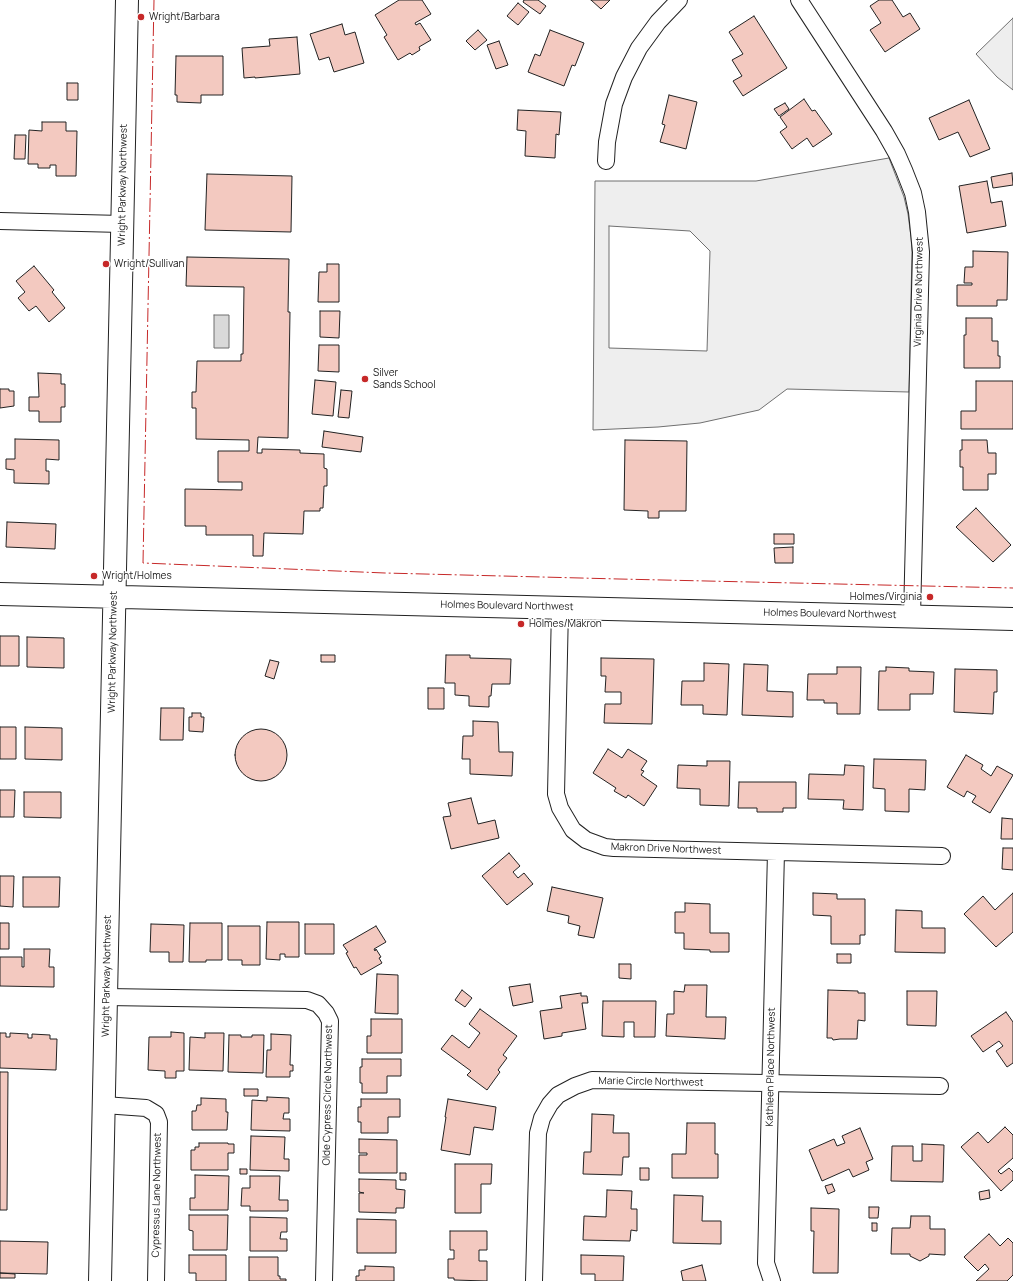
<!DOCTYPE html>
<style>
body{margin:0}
canvas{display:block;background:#fff}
</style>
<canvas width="1013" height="1281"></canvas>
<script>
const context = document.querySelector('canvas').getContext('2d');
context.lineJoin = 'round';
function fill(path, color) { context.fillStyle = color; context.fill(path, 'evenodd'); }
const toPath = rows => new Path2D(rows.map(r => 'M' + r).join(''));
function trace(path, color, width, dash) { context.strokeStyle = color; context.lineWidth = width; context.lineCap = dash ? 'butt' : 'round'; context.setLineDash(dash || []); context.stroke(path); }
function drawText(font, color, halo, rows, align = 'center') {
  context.font = font + ' Manrope,sans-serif'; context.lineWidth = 3; context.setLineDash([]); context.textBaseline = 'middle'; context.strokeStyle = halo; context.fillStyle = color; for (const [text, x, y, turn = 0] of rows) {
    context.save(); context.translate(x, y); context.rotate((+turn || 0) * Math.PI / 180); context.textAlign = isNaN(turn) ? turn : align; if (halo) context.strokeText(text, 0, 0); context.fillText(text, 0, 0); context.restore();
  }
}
const green = toPath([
 [1013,18,1013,90,997,77,976,54,1013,18],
 [889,158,904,197,908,214,911,237,912,252,909,392,787,389,759,410,700,423,658,427,593,430,595,181,756,181,889,158],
 [609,226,690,231,710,251,707,351,609,348,609,226]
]);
fill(green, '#eee');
trace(green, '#6f6f6f', 1);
const water = toPath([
 [214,315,229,315,229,348,214,348,214,315]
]);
fill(water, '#d9d9d9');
trace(water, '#6f6f6f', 1);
const building = toPath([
 [399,0,422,0,431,14,415,23,416,25,420,23,431,40,419,47,420,50,412,55,410,53,398,60,384,37,387,35,375,15,399,0],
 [524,0,538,0,546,6,540,14,523,2,524,0],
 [591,0,610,0,601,9,591,0],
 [879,0,892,0,903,17,910,13,920,29,885,52,870,30,881,23,870,6,879,0],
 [518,3,529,12,518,25,507,16,518,3],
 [754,16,787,68,743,96,733,81,742,76,732,60,743,54,729,32,754,16],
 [342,24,345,35,355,32,364,63,334,72,329,57,319,60,310,34,342,24],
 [478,30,487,40,475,50,466,41,478,30],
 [550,30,584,43,575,66,572,65,564,86,528,72,535,54,540,56,550,30],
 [297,37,300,74,255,78,255,77,244,78,242,48,270,46,269,39,297,37],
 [499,41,508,65,496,69,487,45,499,41],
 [176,56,223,56,223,95,201,95,201,103,177,102,177,95,175,95,176,56],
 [67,83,78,83,78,100,67,100,67,83],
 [669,95,697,102,686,149,660,142,665,125,662,124,669,95],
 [804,99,812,111,815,110,832,134,813,147,807,138,792,149,780,132,787,127,780,117,804,99],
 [969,100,990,149,970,157,958,132,939,140,929,118,969,100],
 [785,103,789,109,779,116,774,109,785,103],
 [518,110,561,112,559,135,556,134,555,158,525,156,526,131,517,130,518,110],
 [42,122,66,122,66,131,77,131,76,176,56,176,56,165,50,165,50,168,38,168,38,164,28,164,29,130,42,131,42,122],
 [15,135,26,135,25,159,14,159,15,135],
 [1012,173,1013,185,993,188,991,177,1012,173],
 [207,174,292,176,291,232,205,230,207,174],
 [987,181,991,203,1002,201,1006,226,967,233,959,186,987,181],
 [973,251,1008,252,1007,300,997,300,997,306,957,306,957,285,972,285,972,283,964,283,965,267,973,267,973,251],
 [187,257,289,259,288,312,290,312,288,438,258,437,257,453,262,453,262,449,300,450,300,453,324,454,324,468,327,469,327,486,324,486,323,508,320,508,320,511,304,511,303,534,264,533,263,556,253,556,253,535,206,535,206,526,185,526,185,489,242,490,242,482,218,482,218,451,249,451,249,440,196,439,196,408,192,408,192,392,196,392,197,361,241,361,241,354,243,354,244,287,186,286,187,257],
 [327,264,339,264,339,302,318,302,319,272,327,272,327,264],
 [34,266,54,290,52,292,65,308,49,322,36,306,29,311,18,298,25,292,16,281,34,266],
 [320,311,340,311,339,338,320,337,320,311],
 [966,318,992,318,992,341,998,341,998,356,1000,356,1000,368,964,368,964,335,966,335,966,318],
 [319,345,339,345,339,372,318,371,319,345],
 [38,373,61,374,61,384,65,384,65,407,61,407,61,422,39,422,39,411,29,411,29,397,39,397,38,373],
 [315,380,336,382,333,416,312,414,315,380],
 [976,381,1013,381,1013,429,961,429,961,411,976,411,976,381],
 [0,389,9,389,9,391,14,391,14,406,0,408,0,389],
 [341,390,352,391,349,418,338,417,341,390],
 [324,431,363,437,361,452,322,447,324,431],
 [15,439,59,440,59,460,46,459,46,471,49,471,49,484,14,483,14,470,6,469,6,459,15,459,15,439],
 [625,440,687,441,686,511,659,511,659,518,648,518,648,511,624,510,625,440],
 [962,440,987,440,988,453,996,453,996,474,988,474,988,490,963,490,963,467,960,467,960,450,962,450,962,440],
 [976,508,1011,545,993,562,956,527,976,508],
 [7,522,56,524,55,549,6,547,7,522],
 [774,534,794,534,794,544,774,544,774,534],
 [793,547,793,563,775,563,774,548,793,547],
 [0,636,19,636,19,666,0,666,0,636],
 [27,637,64,638,64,668,27,667,27,637],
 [321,655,335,655,335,662,321,662,321,655],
 [446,655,470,655,470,658,511,659,510,684,492,684,491,696,489,696,489,707,469,706,469,696,455,695,455,683,445,683,446,655],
 [601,658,654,659,652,724,604,723,605,704,621,704,621,692,605,692,606,676,601,676,601,658],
 [270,660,279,662,274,679,265,676,270,660],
 [704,663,729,664,727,715,703,714,703,705,681,705,682,681,704,681,704,663],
 [744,664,768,665,767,691,793,692,793,717,742,715,744,664],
 [837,667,861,667,860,714,837,714,837,703,824,703,824,700,807,700,808,674,837,674,837,667],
 [886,667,909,668,909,671,934,672,933,694,910,694,910,710,878,710,879,671,886,671,886,667],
 [955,669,997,670,997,692,994,692,993,714,954,712,955,669],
 [428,688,444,688,444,709,428,709,428,688],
 [161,708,184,708,183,740,160,740,161,708],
 [192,713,201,713,201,717,204,717,203,732,189,731,189,717,192,717,192,713],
 [473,721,498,722,499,752,513,752,512,776,470,774,470,759,462,759,463,736,473,736,473,721],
 [0,727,16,727,16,759,0,759,0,727],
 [25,727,62,728,62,760,25,759,25,727],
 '235 755a26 26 0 1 1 52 0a26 26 0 1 1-52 0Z',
 [608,749,622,758,628,749,647,761,641,770,644,771,641,775,657,786,644,806,628,795,626,798,614,791,616,788,593,773,608,749],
 [966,755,983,765,981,769,991,776,997,766,1013,775,990,813,972,802,976,796,967,791,964,797,947,787,966,755],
 [874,759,926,760,925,790,909,789,909,812,885,811,885,789,873,788,874,759],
 [707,761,730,761,729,806,700,805,700,789,677,788,678,765,707,766,707,761],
 [845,765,864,766,863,810,843,809,844,800,808,799,809,774,844,775,845,765],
 [739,782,796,782,796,808,783,808,783,812,757,812,757,808,738,808,739,782],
 [0,790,15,790,14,817,0,817,0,790],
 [24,792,61,792,61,818,24,817,24,792],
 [471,798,478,824,495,820,499,838,451,849,443,817,451,816,448,803,471,798],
 [1002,818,1013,819,1013,839,1001,839,1002,818],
 [1003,848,1013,848,1013,870,1002,869,1003,848],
 [509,853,520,866,513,872,518,878,524,873,533,884,507,905,482,876,509,853],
 [0,876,14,876,13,907,0,906,0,876],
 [23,877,60,877,59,907,23,907,23,877],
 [552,887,603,898,594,938,578,935,580,926,568,923,569,916,547,911,552,887],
 [813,893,837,894,837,899,865,899,865,935,860,935,860,944,831,944,831,916,813,915,813,893],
 [1013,893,1013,932,996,947,964,914,983,896,995,910,1013,893],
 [685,903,710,904,710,933,729,933,729,952,710,952,710,950,684,949,684,933,675,933,675,912,685,912,685,903],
 [896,910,922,911,922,928,945,928,945,953,895,952,896,910],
 [267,922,299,922,299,957,285,957,285,954,280,954,280,960,266,959,267,922],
 [0,923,9,923,9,949,0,949,0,923],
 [190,923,222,923,222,960,206,960,206,962,189,962,190,923],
 [151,924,184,925,183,962,169,962,169,952,150,952,151,924],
 [305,924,334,924,334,954,305,954,305,924],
 [228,926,260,926,260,965,242,965,242,960,228,960,228,926],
 [376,926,386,942,374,949,375,951,376,949,381,957,379,958,382,963,361,975,356,967,354,968,346,953,348,952,343,945,376,926],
 [24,949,50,949,49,967,54,967,54,987,0,986,0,957,22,957,22,967,24,967,24,949],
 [837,954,851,954,851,963,837,963,837,954],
 [619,964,631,964,631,979,619,978,619,964],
 [377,974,398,975,398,1014,375,1013,377,974],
 [530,984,533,1002,513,1006,509,987,530,984],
 [685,985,707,985,706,1017,726,1017,725,1039,666,1036,667,1014,674,1014,674,991,684,992,685,985],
 [462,990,472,998,465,1007,455,1000,462,990],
 [828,990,858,991,858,993,865,993,865,1021,858,1020,857,1039,840,1039,833,1040,832,1038,827,1038,828,990],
 [907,991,937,991,936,1026,907,1025,907,991],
 [581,993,581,996,587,996,588,1003,582,1003,586,1029,562,1033,562,1036,544,1039,540,1011,562,1008,560,996,581,993],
 [603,1001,656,1001,655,1037,634,1037,634,1022,624,1022,624,1037,602,1036,603,1001],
 [480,1009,517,1036,503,1055,507,1058,498,1070,500,1072,487,1090,467,1075,471,1071,441,1049,452,1035,469,1048,480,1033,469,1024,480,1009],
 [1006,1012,1013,1022,1013,1063,1007,1067,996,1051,1003,1046,999,1041,983,1052,971,1036,1006,1012],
 [371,1019,402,1019,402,1053,367,1053,367,1036,371,1036,371,1019],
 [171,1032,184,1033,184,1071,176,1071,176,1078,165,1078,165,1071,148,1070,149,1037,171,1037,171,1032],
 [0,1033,6,1033,6,1037,10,1037,10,1033,28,1034,28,1038,32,1038,32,1034,50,1035,50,1039,57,1039,56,1070,0,1068,0,1033],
 [205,1033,224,1033,223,1071,189,1070,190,1037,205,1038,205,1033],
 [271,1034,291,1035,290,1065,293,1065,293,1071,290,1071,290,1077,266,1077,267,1050,271,1050,271,1034],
 [229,1035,241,1035,241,1037,252,1037,252,1035,264,1035,263,1073,228,1072,229,1035],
 [362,1059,401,1059,401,1076,387,1076,387,1093,362,1093,362,1083,360,1083,360,1067,362,1067,362,1059],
 [0,1072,8,1072,7,1210,0,1210,0,1072],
 [244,1089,258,1089,258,1096,244,1096,244,1089],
 [267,1097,289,1098,289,1113,284,1113,283,1119,290,1119,290,1131,251,1130,252,1100,267,1101,267,1097],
 [201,1098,226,1099,226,1112,228,1112,227,1130,192,1130,192,1111,196,1111,197,1105,201,1105,201,1098],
 [361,1099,400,1099,400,1117,388,1117,388,1133,361,1133,361,1122,358,1122,358,1107,361,1107,361,1099],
 [448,1099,496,1107,493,1130,474,1127,470,1155,441,1150,446,1117,445,1117,448,1099],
 [592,1114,614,1115,613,1133,629,1133,629,1157,623,1157,622,1175,583,1174,584,1152,591,1152,592,1114],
 [687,1123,715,1123,715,1154,718,1154,718,1178,672,1178,672,1154,686,1154,687,1123],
 [1005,1127,1013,1135,1013,1158,998,1171,1001,1174,1009,1168,1013,1172,1013,1180,1001,1191,961,1147,978,1132,988,1143,1005,1127],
 [860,1128,873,1159,866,1162,869,1170,853,1177,849,1169,822,1181,809,1150,834,1139,837,1146,845,1143,842,1136,860,1128],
 [251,1136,285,1137,284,1159,289,1159,289,1171,250,1170,251,1136],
 [359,1139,397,1140,397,1173,359,1173,359,1155,367,1155,367,1153,359,1153,359,1139],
 [199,1143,228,1143,228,1144,234,1144,234,1153,228,1153,228,1170,191,1170,191,1150,195,1150,195,1147,199,1147,199,1143],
 [922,1144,944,1145,943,1182,891,1181,892,1146,913,1146,913,1161,922,1161,922,1144],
 [455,1164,492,1164,491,1184,481,1184,481,1213,455,1213,455,1164],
 [640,1168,649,1168,649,1180,640,1180,640,1168],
 [240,1169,247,1169,247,1174,240,1174,240,1169],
 [400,1173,406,1173,406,1180,400,1180,400,1173],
 [195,1175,229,1176,228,1210,190,1210,190,1198,195,1198,195,1175],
 [250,1176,280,1176,279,1200,288,1200,288,1211,250,1211,250,1206,241,1206,242,1188,250,1188,250,1176],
 [359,1179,396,1180,396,1189,405,1190,404,1208,396,1208,396,1213,359,1212,359,1193,364,1193,359,1192,359,1179],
 [832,1184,835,1191,828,1194,825,1186,832,1184],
 [607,1190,632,1191,631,1209,637,1209,637,1231,631,1230,630,1241,583,1240,584,1216,606,1217,607,1190],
 [989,1190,990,1198,980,1200,979,1192,989,1190],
 [674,1195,703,1196,702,1221,721,1221,721,1244,673,1243,674,1195],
 [869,1207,879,1207,878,1218,869,1218,869,1207],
 [811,1208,839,1209,838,1273,813,1273,814,1231,811,1231,811,1208],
 [189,1215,228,1215,227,1250,193,1250,193,1231,189,1230,189,1215],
 [911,1216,930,1216,930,1229,945,1229,945,1255,929,1254,929,1256,920,1261,910,1256,910,1254,891,1254,892,1228,910,1228,911,1216],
 [250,1217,287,1218,287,1232,281,1232,280,1239,287,1239,287,1251,250,1251,250,1217],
 [357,1219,396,1220,396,1253,357,1253,357,1219],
 [872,1223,877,1223,877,1231,872,1231,872,1223],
 [450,1231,487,1231,487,1250,479,1250,479,1261,487,1261,487,1281,454,1280,454,1278,448,1278,448,1259,454,1259,454,1250,450,1250,450,1231],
 [989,1234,1000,1246,1008,1238,1013,1243,1013,1275,1007,1281,976,1281,989,1269,985,1264,978,1271,964,1257,989,1234],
 [0,1241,48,1242,47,1274,0,1273,0,1241],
 [189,1255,226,1255,226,1281,196,1281,196,1273,189,1273,189,1255],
 [581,1255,624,1256,623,1281,595,1281,595,1274,581,1274,581,1255],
 [249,1257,278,1257,278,1276,280,1276,280,1279,286,1279,286,1281,249,1281,249,1257],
 [702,1265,706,1281,683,1281,681,1271,702,1265],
 [365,1266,394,1267,394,1281,356,1281,356,1276,359,1276,359,1270,365,1270,365,1266],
 [0,1273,15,1274,15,1278,0,1278,0,1273]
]);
fill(building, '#f3c9c0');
trace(building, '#222', 1);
const street = toPath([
 [799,0,884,131,897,154,904,170,913,193,917,212,921,252,912,616],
 [606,161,607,142,614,104,624,77,639,48,658,22,679,0],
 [0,221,122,224],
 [560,608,556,794,560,808,573,830,586,840,605,847,614,848,942,856],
 [106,997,307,1000,318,1004,326,1013,330,1021,324,1281],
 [104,1105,146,1108,156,1114,159,1122,156,1281],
 [534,1281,538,1133,542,1118,550,1104,558,1095,575,1086,592,1080,940,1086],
 [772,1281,766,1263,776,852]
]);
const secondary = toPath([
 [0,594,1013,619],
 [100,1281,127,0]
]);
trace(street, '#222', 18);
trace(secondary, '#222', 24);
trace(street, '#fff', 16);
trace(secondary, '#fff', 22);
trace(toPath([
 [154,0,143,563,385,573,619,579,1013,588]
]), '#c62828', 1, [14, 3, 2, 3]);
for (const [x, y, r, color] of [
 [141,17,4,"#c62828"],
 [106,264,4,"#c62828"],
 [365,379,4,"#c62828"],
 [94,576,4,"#c62828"],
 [930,597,4,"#c62828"],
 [521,624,4,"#c62828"]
]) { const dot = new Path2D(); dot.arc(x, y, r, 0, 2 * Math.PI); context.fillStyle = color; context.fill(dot); trace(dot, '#fff', 1.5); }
drawText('10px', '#222', '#fff', [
 ["Wright/Barbara",149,17],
 ["Wright/Sullivan",114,264],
 ["Silver",373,373],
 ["Sands School",373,385],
 ["Wright/Holmes",102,576],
 ["Holmes/Virginia",922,597,"right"],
 ["Holmes/Makron",529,624]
], 'left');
drawText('10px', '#222', '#fff', [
 ["Wright Parkway Northwest",123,185,-89],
 ["Virginia Drive Northwest",919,292,-89],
 ["Holmes Boulevard Northwest",507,606,1],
 ["Holmes Boulevard Northwest",830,614,1],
 ["Wright Parkway Northwest",113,652,-89],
 ["Makron Drive Northwest",666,849,2],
 ["Wright Parkway Northwest",107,976,-89],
 ["Kathleen Place Northwest",771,1067,-89],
 ["Marie Circle Northwest",651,1082,1],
 ["Olde Cypress Circle Northwest",328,1095,-89],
 ["Cypressus Lane Northwest",157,1195,-89]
]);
</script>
